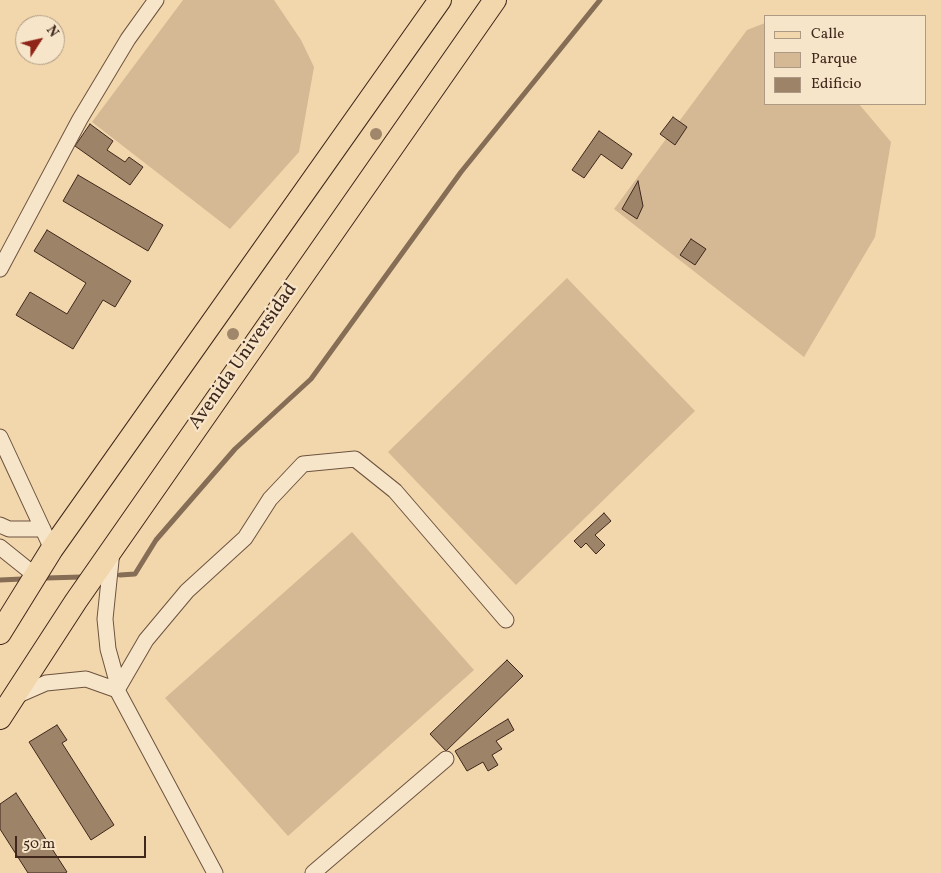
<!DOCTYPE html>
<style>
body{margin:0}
#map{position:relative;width:941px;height:873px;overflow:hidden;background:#f3d7ac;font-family:Vollkorn,serif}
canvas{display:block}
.legend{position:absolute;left:764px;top:15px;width:162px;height:90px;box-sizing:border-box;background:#f7e5c9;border:1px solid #ad9984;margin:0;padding:6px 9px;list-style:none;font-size:15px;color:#3f271c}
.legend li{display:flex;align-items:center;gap:10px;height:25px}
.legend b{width:25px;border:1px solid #ad9984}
.north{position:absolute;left:15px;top:15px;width:50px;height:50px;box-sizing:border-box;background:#f7e5c9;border:1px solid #ad9984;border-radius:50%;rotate:55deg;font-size:14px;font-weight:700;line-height:20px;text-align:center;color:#3f271c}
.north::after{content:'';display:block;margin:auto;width:18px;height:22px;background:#8f2418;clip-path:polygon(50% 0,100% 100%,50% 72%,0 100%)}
.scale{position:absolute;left:15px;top:836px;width:131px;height:22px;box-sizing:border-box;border:2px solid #3f271c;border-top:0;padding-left:6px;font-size:15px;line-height:18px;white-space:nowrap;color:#3f271c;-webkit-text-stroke:4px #f7e5c9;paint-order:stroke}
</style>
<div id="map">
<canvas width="941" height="873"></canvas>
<ul class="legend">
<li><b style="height:6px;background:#f3d7ac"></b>Calle</li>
<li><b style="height:14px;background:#d4b994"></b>Parque</li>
<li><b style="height:14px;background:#9d8367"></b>Edificio</li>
</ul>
<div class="north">N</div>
<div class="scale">50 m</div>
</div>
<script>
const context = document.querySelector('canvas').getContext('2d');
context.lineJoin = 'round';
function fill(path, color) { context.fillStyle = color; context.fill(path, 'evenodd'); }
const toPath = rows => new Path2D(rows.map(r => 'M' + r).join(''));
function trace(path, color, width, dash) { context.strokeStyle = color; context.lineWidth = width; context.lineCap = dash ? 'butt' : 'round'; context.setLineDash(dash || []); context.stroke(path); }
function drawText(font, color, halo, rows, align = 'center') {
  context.font = font + ' Vollkorn,serif'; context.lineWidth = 4.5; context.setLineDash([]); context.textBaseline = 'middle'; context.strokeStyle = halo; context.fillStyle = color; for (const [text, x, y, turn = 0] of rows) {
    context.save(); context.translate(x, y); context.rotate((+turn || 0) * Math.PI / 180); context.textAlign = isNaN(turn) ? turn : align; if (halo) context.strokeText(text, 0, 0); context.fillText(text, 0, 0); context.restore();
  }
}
fill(toPath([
 [183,0,274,0,301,40,314,67,299,152,230,229,92,122],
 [765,23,765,104,859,104,891,142,875,237,804,357,614,209,747,30],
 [567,278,695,411,516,585,388,452],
 [352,532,474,670,288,836,165,698]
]), '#d4b994');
trace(toPath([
 [120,575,135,574,156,540,235,449,311,379,461,172,600,0],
 [46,578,81,577],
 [0,580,22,579]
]), '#866d55', 5);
const building = toPath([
 [673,117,687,127,675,145,660,134,673,117],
 [90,124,113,141,107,150,125,162,129,157,143,167,130,185,75,146,90,124],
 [599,131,632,154,622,169,601,154,584,178,572,170,599,131],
 [78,175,163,225,148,251,63,201,78,175],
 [638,181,643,206,637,219,622,209,638,181],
 [47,230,131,281,115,307,103,300,73,349,16,315,30,292,67,314,86,283,34,251,47,230],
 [691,239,706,249,695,265,680,255,691,239],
 [604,513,611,521,595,535,605,545,596,554,586,543,581,548,574,541,604,513],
 [507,660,523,676,446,751,430,734,507,660],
 [508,719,514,730,496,741,502,749,492,755,498,765,488,771,483,762,467,771,455,751,508,719],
 [57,725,67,740,62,743,114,825,91,840,29,742,57,725],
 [16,793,67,872,65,873,28,873,0,829,0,804,16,793]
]);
fill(building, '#9d8367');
trace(building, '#3f271c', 1);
const minor = toPath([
 [0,269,80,119,128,39,156,0],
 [0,437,52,549],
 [0,525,9,529,43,529],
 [0,547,36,576],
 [112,551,105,619,108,649,116,678,117,690,215,873],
 [117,690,146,640,187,591,245,538,270,499,303,464,355,459,395,491,506,620],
 [14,697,46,683,86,679,117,690],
 [313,873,446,759]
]);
const primary = toPath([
 [0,633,52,549,440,0],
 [0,718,76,601,495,0]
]);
trace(minor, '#6c5340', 17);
trace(primary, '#3f271c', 24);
trace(minor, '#f7e5c9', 15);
trace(primary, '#f3d7ac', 22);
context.fillStyle = '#a0866a';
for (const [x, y] of [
 [376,134],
 [233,334]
]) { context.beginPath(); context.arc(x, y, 6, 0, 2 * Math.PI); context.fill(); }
drawText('19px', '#3f271c', '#f7e5c9', [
 ["Avenida Universidad",244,357,-55]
]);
</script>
